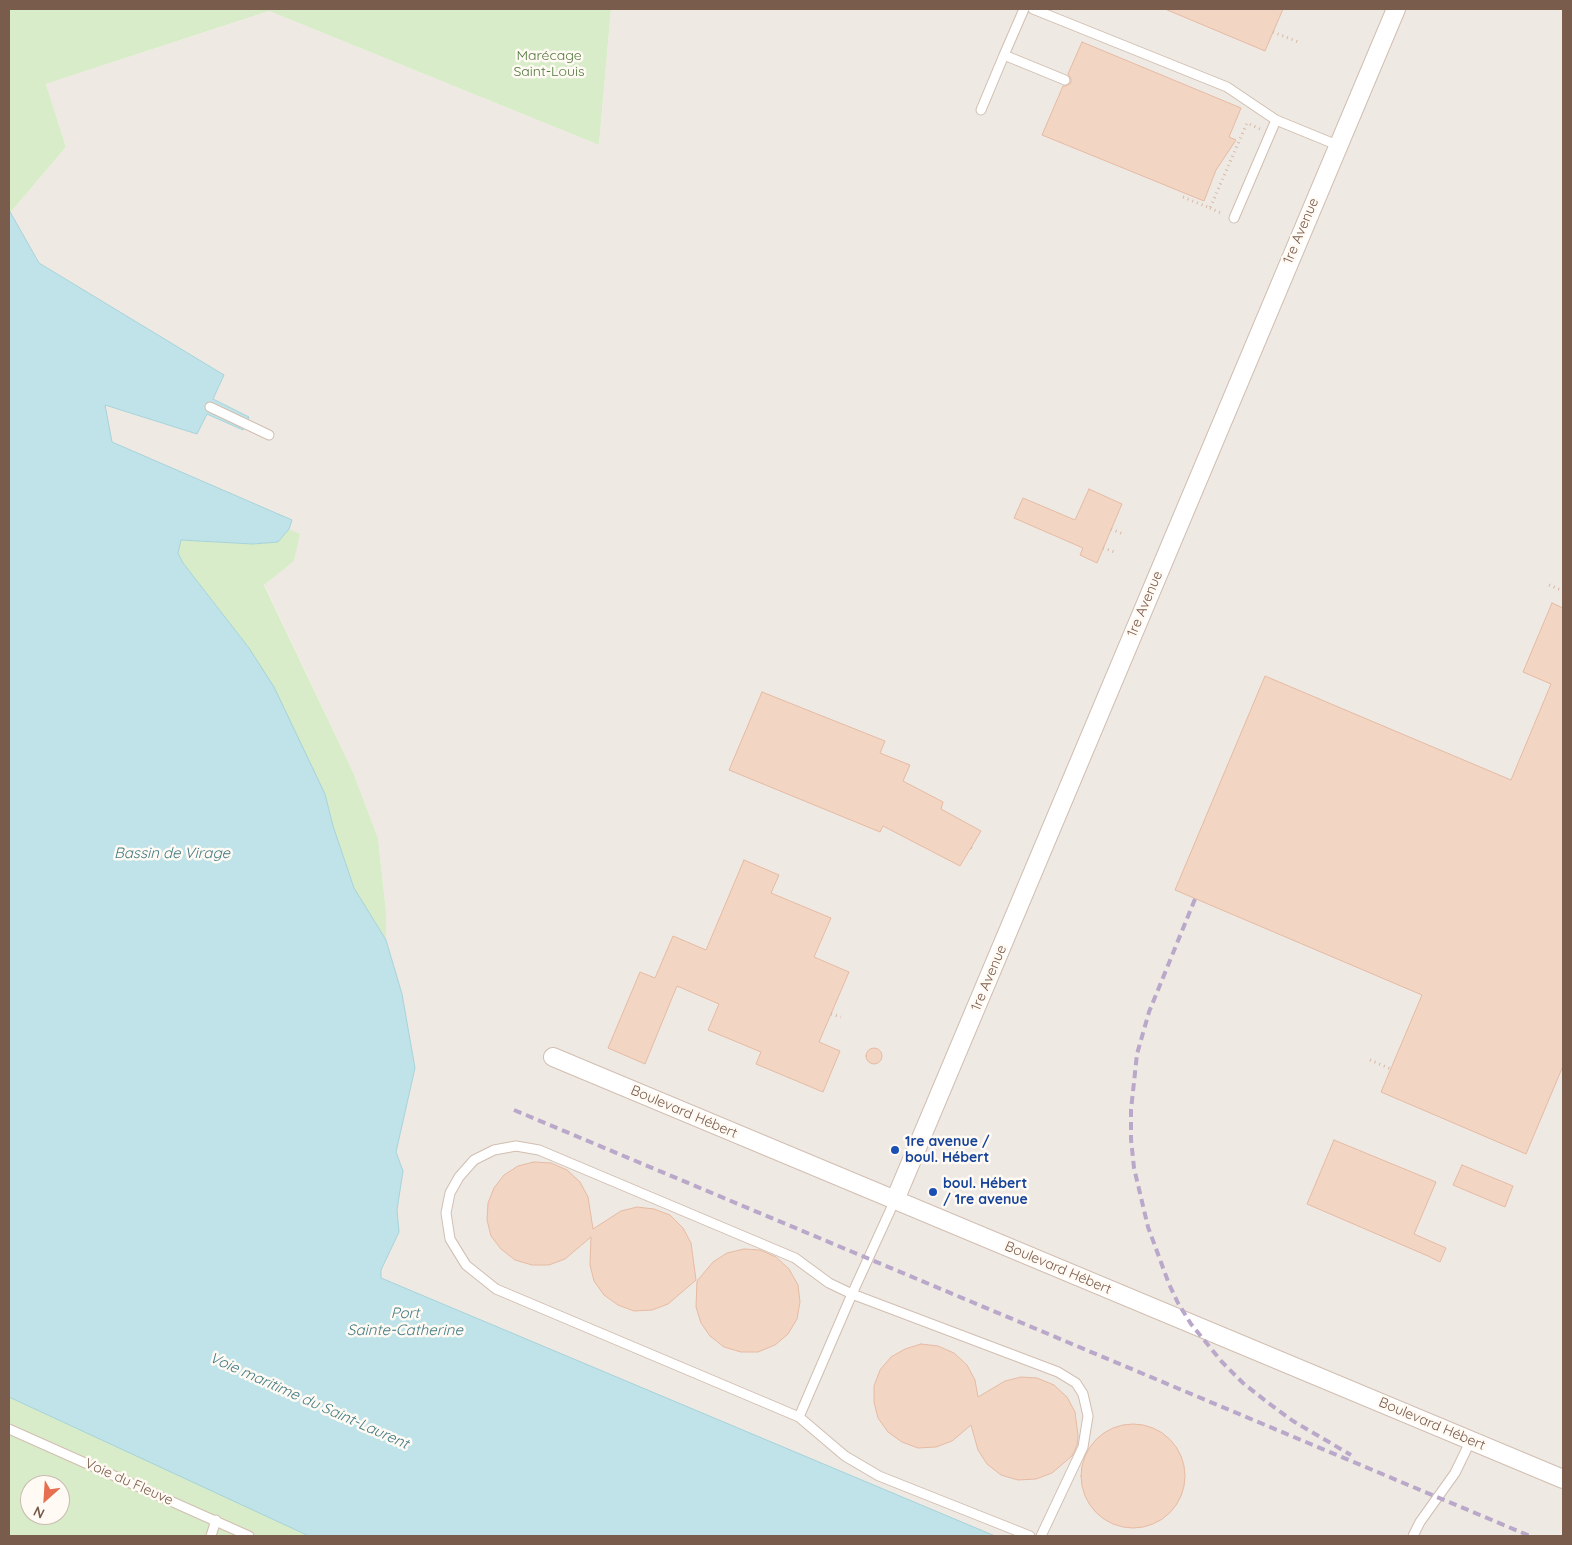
<!DOCTYPE html>
<meta charset="utf-8">
<style>
body{margin:0}
#map{position:relative;width:1572px;height:1545px;overflow:hidden;background:#fdf6ec;font-family:Quicksand,sans-serif}
canvas{display:block}
.frame{position:absolute;inset:0;border:10px solid #7a5c4d;pointer-events:none}
.north{position:absolute;left:20px;top:1475px;width:50px;height:50px;box-sizing:border-box;background:#fffaf3;border:1px solid #cabbb1;border-radius:50%;rotate:206deg;font-size:14px;font-weight:700;line-height:20px;text-align:center;color:#7a5c4d}
.north::after{content:'';display:block;margin:auto;width:18px;height:22px;background:#e76f51;clip-path:polygon(50% 0,100% 100%,50% 72%,0 100%)}
</style>
<div id="map">
<canvas width="1572" height="1545"></canvas>
<div class="frame"></div>
<div class="north">N</div>
</div>
<script>
const context = document.querySelector('canvas').getContext('2d');
context.lineJoin = 'round';
function fill(path, color) { context.fillStyle = color; context.fill(path, 'evenodd'); }
const toPath = rows => new Path2D(rows.map(r => 'M' + r).join(''));
function trace(path, color, width, dash) { context.strokeStyle = color; context.lineWidth = width; context.lineCap = dash ? 'butt' : 'round'; context.setLineDash(dash || []); context.stroke(path); }
function drawText(font, color, halo, rows, align = 'center') {
  context.font = font + ' Quicksand,sans-serif'; context.lineWidth = 5; context.setLineDash([]); context.textBaseline = 'middle'; context.strokeStyle = halo; context.fillStyle = color; for (const [text, x, y, turn = 0] of rows) {
    context.save(); context.translate(x, y); context.rotate((+turn || 0) * Math.PI / 180); context.textAlign = isNaN(turn) ? turn : align; if (halo) context.strokeText(text, 0, 0); context.fillText(text, 0, 0); context.restore();
  }
}
fill(toPath([
 [611,9,1563,9,1563,1536,990,1536,380,1278,381,1270,399,1232,397,1210,403,1171,396,1152,415,1068,402,994,386,940,386,911,378,838,353,772,264,584,294,561,299,534,289,529,291,520,112,442,104,405,197,434,207,414,243,430,249,418,213,399,224,375,39,263,10,213,66,147,46,84,269,11,599,145]
]), '#efe9e4');
fill(toPath([
 [9,9,611,9,599,145,269,11,46,84,66,147,10,213],
 [289,529,300,534,294,561,264,585,353,772,378,838,386,911,386,940,354,888,333,826,325,794,249,648,183,563,178,553,180,540,253,544,278,542],
 [9,1397,221,1494,309,1536,9,1536],
 [30,1485,60,1485,60,1515,30,1515]
]), '#d8ecc9');
const water = toPath([
 [9,210,39,263,224,375,213,399,249,417,243,430,207,414,197,434,105,405,112,442,292,520,289,529,278,542,253,544,181,540,178,553,183,563,249,648,274,687,325,794,333,826,354,888,386,940,402,994,415,1068,396,1152,403,1171,397,1210,399,1232,381,1270,381,1278,995,1536,309,1536,9,1397,9,210]
]);
fill(water, '#bfe3e8');
trace(water, '#a5d3da', 1);
const building = toPath([
 [1165,9,1283,9,1265,51,1165,9],
 [1082,42,1241,108,1229,137,1236,140,1216,170,1204,201,1042,135,1063,86,1066,86,1071,83,1071,79,1068,74,1082,42],
 [1089,489,1122,504,1097,563,1080,555,1083,548,1014,518,1023,498,1075,520,1089,489],
 [1552,603,1563,608,1563,1066,1526,1154,1381,1092,1422,995,1175,890,1265,676,1511,780,1551,684,1523,672,1552,603],
 [762,692,885,741,880,753,910,765,903,781,943,802,941,809,981,831,960,866,883,826,880,832,729,770,762,692],
 [744,860,779,875,771,893,831,918,814,957,849,972,819,1042,840,1051,823,1092,756,1064,761,1052,708,1030,719,1004,677,986,645,1064,608,1048,640,972,655,978,673,936,706,950,744,860],
 '866 1056a8 8 0 1 1 16 0a8 8 0 1 1-16 0Z',
 [1334,1140,1436,1182,1414,1234,1446,1248,1440,1262,1428,1256,1307,1204,1334,1140],
 [534,1162,551,1163,567,1170,580,1182,588,1197,593,1229,621,1211,637,1207,654,1209,670,1215,683,1228,691,1243,696,1280,668,1304,652,1310,634,1311,618,1305,604,1295,594,1281,590,1265,591,1237,565,1259,549,1265,532,1265,515,1260,501,1249,491,1236,487,1220,488,1203,494,1188,504,1175,518,1166,534,1162],
 [1462,1165,1513,1186,1505,1207,1453,1185,1462,1165],
 [744,1249,760,1250,776,1257,789,1269,798,1285,800,1302,797,1319,788,1334,775,1345,758,1352,741,1352,724,1347,710,1336,701,1323,696,1307,697,1281,713,1262,727,1253,744,1249],
 [921,1344,938,1346,954,1353,967,1365,975,1380,978,1397,1005,1381,1021,1377,1037,1378,1054,1385,1067,1397,1075,1412,1078,1436,1077,1445,1072,1456,1052,1473,1036,1479,1018,1480,1001,1475,987,1464,978,1450,971,1425,952,1441,936,1447,918,1448,902,1442,888,1432,878,1418,874,1402,874,1386,880,1370,891,1357,905,1349,921,1344],
 '1081 1476a52 52 0 1 1 104 0a52 52 0 1 1-104 0Z'
]);
fill(building, '#f3d5c3');
trace(building, '#e6bba3', 1);
const lane = toPath([
 [1024,9,1004,55,1065,80],
 [1033,9,1227,87,1276,120],
 [981,110,1004,55],
 [1234,218,1276,120,1337,145],
 [210,407,269,435],
 [799,1417,852,1294,895,1200],
 [9,1429,249,1536],
 [211,1536,216,1520],
 [1030,1536,879,1476,845,1456,799,1417,496,1289,466,1265,450,1239,446,1213,450,1193,459,1177,474,1160,494,1150,516,1146,539,1150,795,1258,829,1283,852,1294,1058,1372,1076,1383,1083,1394,1088,1416,1083,1447,1041,1536],
 [1413,1536,1420,1522,1455,1473,1471,1440]
]);
const street = toPath([
 [553,1057,1563,1479],
 [895,1200,1396,9]
]);
trace(lane, '#d1beb0', 11);
trace(street, '#d1beb0', 20);
trace(toPath([
 [1273,32,1301,43],
 [1183,197,1210,208,1247,123,1260,129],
 [1210,208,1223,214],
 [1111,529,1123,534],
 [1103,548,1115,552],
 [1549,585,1563,591],
 [971,848,974,850],
 [831,1014,841,1017],
 [1370,1060,1391,1069]
]), '#d9b8a5', 3, [1, 4]);
trace(lane, '#fff', 9);
trace(street, '#fff', 18);
trace(toPath([
 [1195,899,1149,1012,1137,1054,1131,1110,1131,1139,1134,1168,1148,1227,1169,1284,1178,1303,1191,1324,1222,1362,1243,1383,1267,1402,1293,1421,1351,1455],
 [514,1110,1530,1536]
]), '#b9a8c9', 4, [8, 5]);
for (const [x, y, r, color] of [
 [895,1150,5,"#1a4fb4"],
 [933,1192,5,"#1a4fb4"]
]) { const dot = new Path2D(); dot.arc(x, y, r, 0, 2 * Math.PI); context.fillStyle = color; context.fill(dot); trace(dot, '#fffaf3', 2); }
drawText('14px', '#537a41', '#fffaf3', [
 ["Marécage",549,56],
 ["Saint-Louis",549,72]
]);
drawText('14px', '#7a5c4d', '#fffaf3', [
 ["1re Avenue",1301,231,-67],
 ["1re Avenue",1145,604,-67],
 ["1re Avenue",989,978,-67],
 ["Boulevard Hébert",684,1112,23],
 ["Boulevard Hébert",1058,1268,23],
 ["Boulevard Hébert",1432,1424,23],
 ["Voie du Fleuve",129,1482,24]
]);
drawText('bold 14px', '#164399', '#fffaf3', [
 ["1re avenue /",905,1142],
 ["boul. Hébert",905,1158],
 ["boul. Hébert",943,1184],
 ["/ 1re avenue",943,1200]
], 'left');
drawText('italic 15px', '#437c86', '#fffaf3', [
 ["Bassin de Virage",172,853],
 ["Port",405,1313],
 ["Sainte-Catherine",405,1330],
 ["Voie maritime du Saint-Laurent",309,1401,24]
]);
</script>
